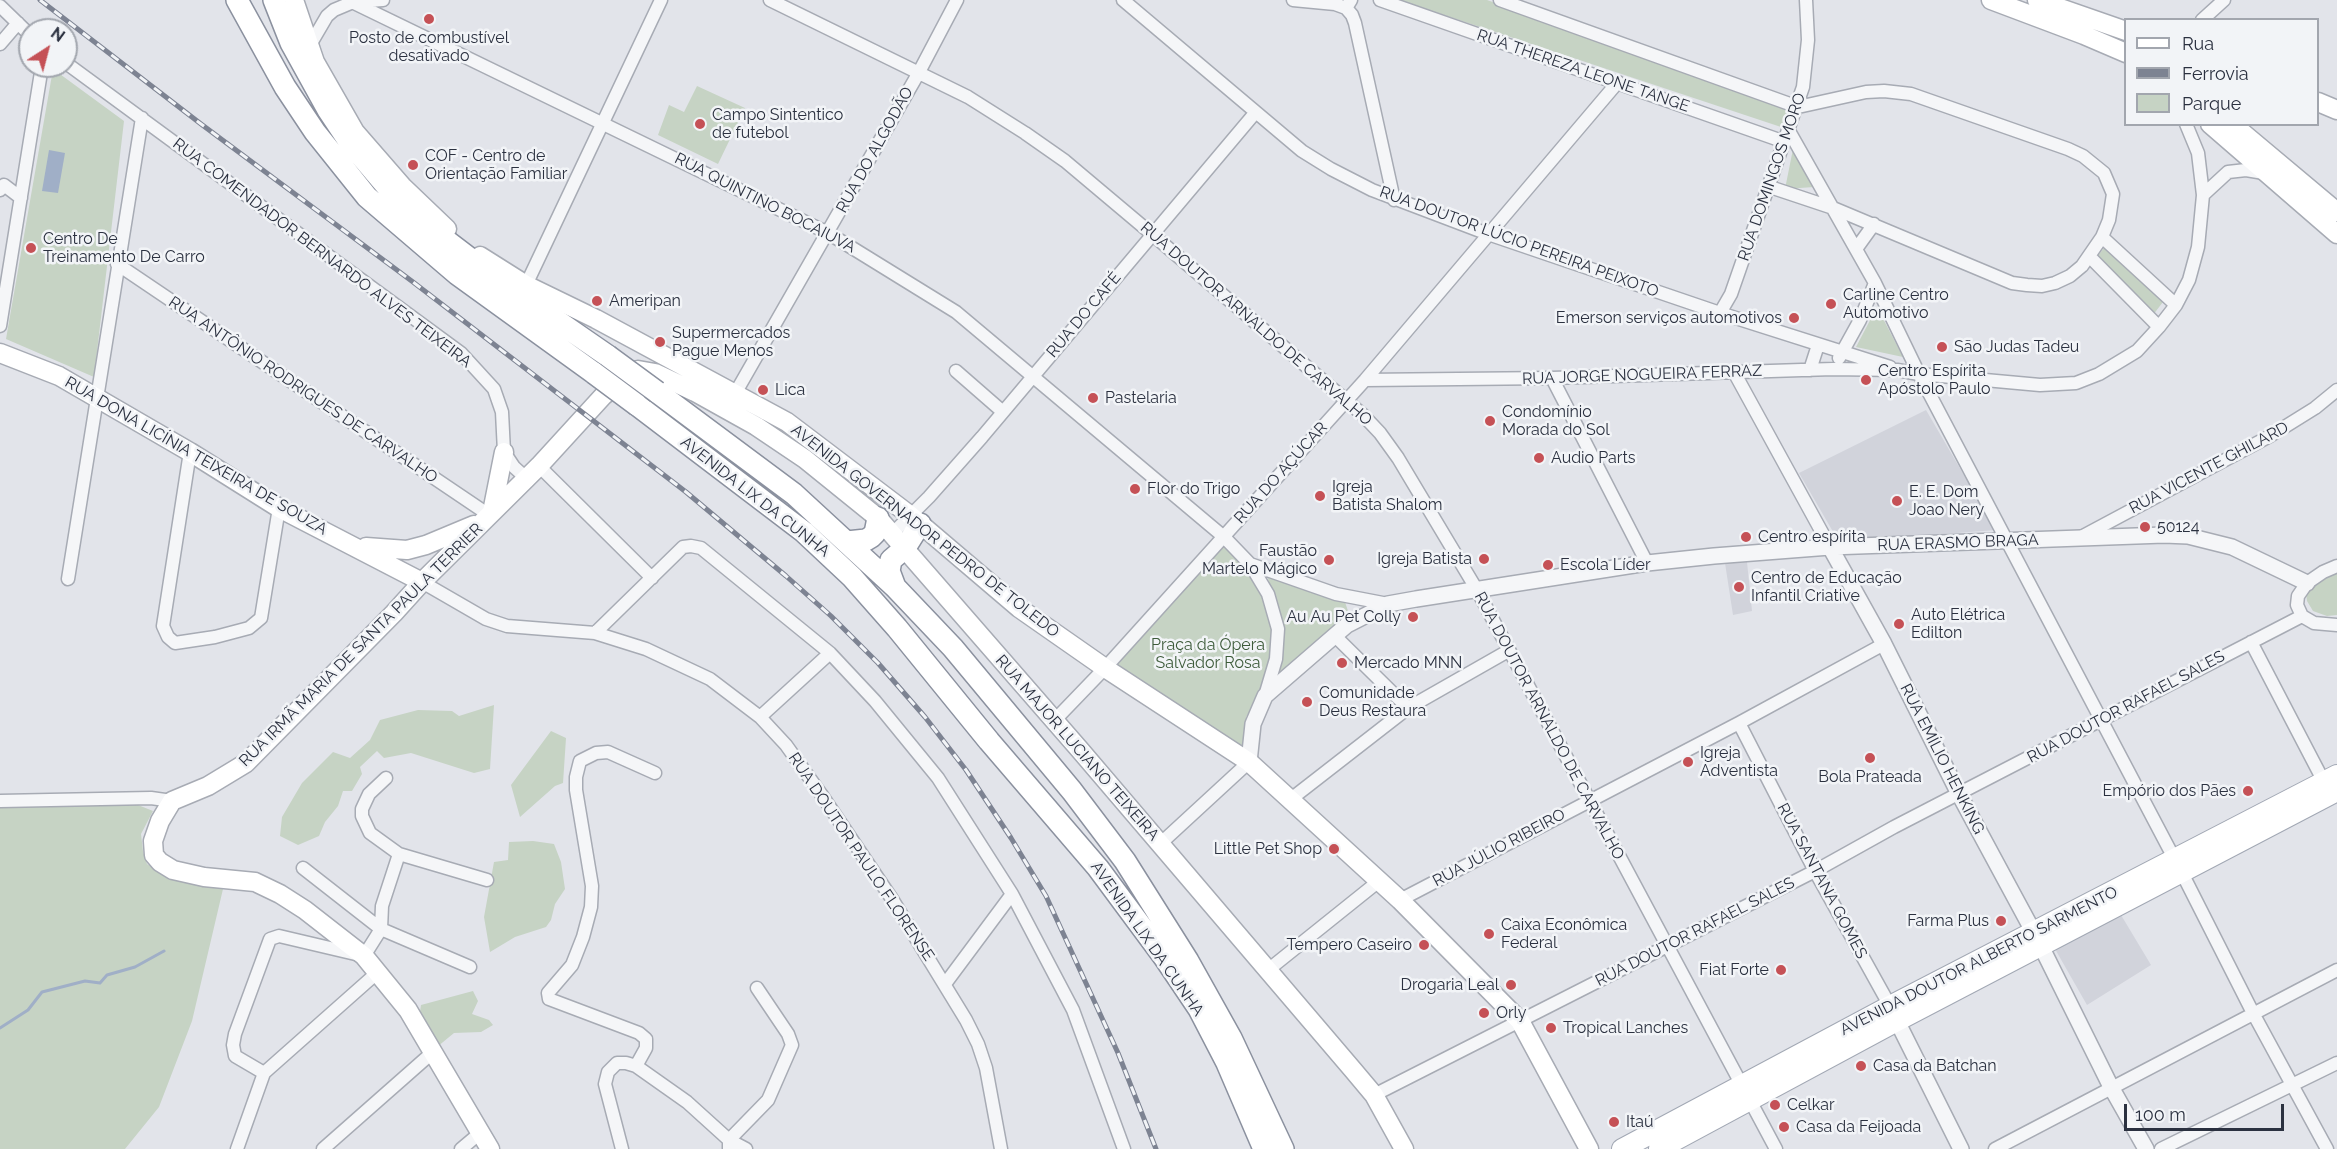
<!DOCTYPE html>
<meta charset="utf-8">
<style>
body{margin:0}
#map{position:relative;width:2337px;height:1149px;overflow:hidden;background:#e2e4ea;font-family:Raleway,sans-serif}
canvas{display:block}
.legend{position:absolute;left:2124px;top:18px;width:195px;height:108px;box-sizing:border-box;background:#f2f4f7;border:2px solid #a2a6ae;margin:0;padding:8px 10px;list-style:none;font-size:18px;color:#2b3140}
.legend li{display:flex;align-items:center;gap:12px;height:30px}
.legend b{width:30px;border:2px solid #a2a6ae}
.north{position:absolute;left:18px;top:18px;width:60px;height:60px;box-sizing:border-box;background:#f2f4f7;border:2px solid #a2a6ae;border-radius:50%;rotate:36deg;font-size:16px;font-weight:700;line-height:24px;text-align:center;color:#2b3140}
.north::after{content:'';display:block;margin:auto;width:21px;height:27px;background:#c55156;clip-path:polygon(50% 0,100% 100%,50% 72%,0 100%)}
.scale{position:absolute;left:2124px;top:1104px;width:160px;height:27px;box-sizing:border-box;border:3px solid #2b3140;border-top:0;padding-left:8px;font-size:18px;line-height:21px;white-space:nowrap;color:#2b3140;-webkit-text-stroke:4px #f2f4f7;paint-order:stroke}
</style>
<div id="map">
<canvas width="2337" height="1149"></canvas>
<ul class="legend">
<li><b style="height:8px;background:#fff"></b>Rua</li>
<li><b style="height:8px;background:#7d8392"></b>Ferrovia</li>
<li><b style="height:16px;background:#c6d3c4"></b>Parque</li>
</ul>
<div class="north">N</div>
<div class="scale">100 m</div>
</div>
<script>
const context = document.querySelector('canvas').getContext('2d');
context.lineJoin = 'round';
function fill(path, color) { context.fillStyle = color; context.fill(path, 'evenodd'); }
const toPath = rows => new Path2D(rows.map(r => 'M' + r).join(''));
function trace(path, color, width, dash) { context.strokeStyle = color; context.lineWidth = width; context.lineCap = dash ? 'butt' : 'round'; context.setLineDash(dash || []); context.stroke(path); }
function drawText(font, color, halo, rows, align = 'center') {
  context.font = font + ' Raleway,sans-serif'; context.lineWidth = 5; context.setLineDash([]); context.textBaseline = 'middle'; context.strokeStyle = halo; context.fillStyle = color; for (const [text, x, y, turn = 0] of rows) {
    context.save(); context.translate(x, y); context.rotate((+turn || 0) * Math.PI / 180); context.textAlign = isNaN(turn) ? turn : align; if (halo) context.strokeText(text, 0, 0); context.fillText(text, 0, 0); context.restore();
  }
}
fill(toPath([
 [1926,410,1996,530,1839,542,1799,473],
 [1747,562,1752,611,1733,615,1725,563],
 [2121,915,2151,965,2087,1005,2055,949]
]), '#d1d3db');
fill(toPath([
 [1399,0,1487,0,1790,105,1781,127],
 [53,69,124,121,94,377,6,339],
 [697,86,745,108,718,164,658,135,669,105,684,112],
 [1793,149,1814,187,1785,189],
 [2108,243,2166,298,2153,315,2096,258],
 [1877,307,1903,357,1856,347],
 [1222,544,1238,554,1272,612,1273,644,1266,679,1261,695,1246,717,1248,757,1114,666],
 [2337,570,2337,615,2327,616,2313,611,2307,601,2306,593,2314,584],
 [1267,575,1344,599,1350,617,1276,678,1277,611],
 [494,705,490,769,474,773,411,753,384,758,377,751,360,767,362,774,352,791,343,791,338,806,325,822,319,836,298,845,280,836,282,817,302,783,333,752,350,758,370,740,380,720,418,710,452,711,459,716],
 [551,731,566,738,563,783,555,786,520,817,511,785],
 [138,805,153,811,141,834,143,851,147,864,164,875,223,889,192,1021,159,1107,125,1149,0,1149,0,806],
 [533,841,554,844,561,862,565,889,555,904,551,920,546,927,515,937,490,952,484,917,494,862,508,860,509,842],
 [473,991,478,1001,472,1014,489,1020,493,1025,481,1032,454,1033,437,1047,419,1019,421,1005]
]), '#c6d3c4');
fill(toPath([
 [49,150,65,153,58,193,42,191]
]), '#a0afc7');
trace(toPath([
 [0,1028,28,1010,42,992,85,981,100,983,107,975,135,967,164,951]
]), '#a0afc7', 3);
const minor = toPath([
 [348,0,828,233,956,312,1224,537,1250,564,1268,594,1278,629,1276,659,1265,696],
 [770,0,968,97,1025,133,1065,161,1153,235,1362,414,1380,433,1398,458,1477,590,1776,1149],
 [1123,0,1302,151,1331,169,1372,190,1488,234,1720,313,1890,367],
 [1293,0,1335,4,1346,8,1351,0],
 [1380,0,1785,142],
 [1500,0,1798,107,1866,92,1884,91,1911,94,2068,149,2083,156,2104,173,2113,194,2109,220,2102,237,2082,266,2070,276,2055,283,2042,286,2027,285,2012,283,1833,208,1770,187],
 [0,6,30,35],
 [1346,8,1352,15,1355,23,1394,200],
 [2202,20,2224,0],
 [0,44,18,23],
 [310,45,327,16,334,10,353,2,383,0],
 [66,63,461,353,494,389,502,412,504,452,514,467,526,478],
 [1789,131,1875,283,1919,374,2175,860],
 [0,190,4,185,21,198],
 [2203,195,2228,172,2246,170,2264,173],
 [2102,237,2176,305],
 [1856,249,1874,224],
 [2090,257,2159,327],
 [117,264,489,515],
 [526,285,661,0],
 [1720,313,1731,294,1803,87,1808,40,1806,0],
 [0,326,42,66],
 [1839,358,1860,320,1875,283],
 [1810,370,1818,345],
 [956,371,1003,412],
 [1734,372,1830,547],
 [1552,378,1647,563],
 [1365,380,1552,378,1833,369,1897,370,1919,374,2040,385,2076,383,2099,374,2137,351,2159,327,2176,305,2189,280,2198,247,2203,195,2198,153,2186,124],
 [736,392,918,74,957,0],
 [190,452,163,626,168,637,175,643,215,637,249,628,261,618,279,508],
 [539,466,652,578],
 [892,534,929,497,982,437,1255,113],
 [2081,537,2270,436,2315,408,2337,390],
 [1250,564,1336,594,1388,604],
 [2337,566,2323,572,2307,583,2298,596,2297,605,2302,616,2314,623,2337,625],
 [68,579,142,118],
 [422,582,486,619,507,626,595,633,646,649,710,679,760,717,786,745,821,794,892,899,966,1020,978,1044,986,1068,1001,1149],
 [595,633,683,547,691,546,701,548,830,653,875,701,938,778,1012,894,1073,1010,1124,1149],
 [1334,635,1408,708],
 [2251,642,2324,782],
 [760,717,830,653],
 [1053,722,1105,668,1365,380,1618,82],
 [1739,723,1815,871,1890,1006],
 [386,778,369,794,362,809,362,816,370,833,399,854,487,880],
 [1291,799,1408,708,1508,651],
 [0,801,151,798,172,801],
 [1160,844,1249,762],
 [303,868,381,929,470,967],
 [2182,873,2253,1013,2327,1149],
 [1400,900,1739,723,1884,644],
 [1268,970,1379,881],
 [945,984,1012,894],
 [636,1066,646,1048,646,1039,639,1033,549,999,548,993,572,965,583,937,591,907,592,886,576,790,576,777,580,761,596,753,608,752,655,773],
 [264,1073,235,1056,233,1045,235,1034,270,939,279,936,364,956,381,929,382,906,399,854],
 [1374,1095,1815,871,1894,827,2302,616],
 [237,1149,264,1073,378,972],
 [323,1149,433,1052],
 [461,1149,480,1133],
 [622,1149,605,1084,608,1072,617,1063,626,1063,636,1066,687,1102,729,1140,729,1149],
 [746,1149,729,1140,768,1100,792,1045,788,1034,757,988],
 [1995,1149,2337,970],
 [2161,1149,2337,1063]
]);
const tertiary = toPath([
 [1830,547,1884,644,1959,794,2041,946,2111,1087,2146,1149],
 [1249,762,1253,724,1265,696,1347,625,1388,604,1416,599,1647,563,1714,556,1830,547,2164,535,2188,536,2232,547,2307,583],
 [1897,1021,1961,1149]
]);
const secondary = toPath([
 [294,0,315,62,355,132,402,186,447,229],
 [1991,0,2084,35,2126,53],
 [2037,0,2126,31],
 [2318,102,2337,110],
 [2210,124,2337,234],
 [2232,124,2337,212],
 [480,256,526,285,596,319,787,422,911,516,1019,608,1105,668,1249,762,1400,900,1520,1021,1589,1149],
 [0,353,59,376,190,452,279,508,422,582],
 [492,512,504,452],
 [366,547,407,550,426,545,474,525],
 [490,1149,408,1010,364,956,305,910,280,894,255,882,204,877,173,870,160,862,154,855,153,841,160,821,172,801,208,786,246,763,394,613,422,582,539,466,603,396,631,372,638,370,655,373,695,392,756,426,805,459,878,518,1080,750,1353,1070,1374,1095,1404,1149]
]);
const primary = toPath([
 [1622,1149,1890,1006,2337,775],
 [1659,1149,1897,1021,2337,791]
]);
const trunk = toPath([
 [237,0,285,87,315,132,367,197,457,274,594,373],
 [274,0,291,43,328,110,350,143,400,202,439,235,498,280,608,356],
 [657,392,794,494,895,587,953,648,1072,791,1125,861,1188,961,1231,1038,1283,1149],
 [637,405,804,532,852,577,897,628,989,741,1098,868,1164,957,1199,1009,1227,1063,1264,1149],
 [847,542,866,540,871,537,875,533,878,518],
 [895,587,889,571,891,560,905,548,920,524]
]);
trace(minor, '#a7abb4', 15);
trace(tertiary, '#a7abb4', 18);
trace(secondary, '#a7abb4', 21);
trace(primary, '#a2a8b4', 22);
trace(trunk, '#8b919f', 24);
trace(minor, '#f5f6f8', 12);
trace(tertiary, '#f5f6f8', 15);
trace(secondary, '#fff', 18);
trace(primary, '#fff', 20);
trace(trunk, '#fff', 21);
const rail = toPath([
 [40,0,201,124,413,282,686,492,786,576,831,616,878,663,925,717,966,770,1011,838,1046,896,1118,1053,1156,1149]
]);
trace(rail, '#7d8392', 5);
trace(rail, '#f2f4f7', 3, [9]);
const trunkBridge = toPath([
 [608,356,657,392],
 [594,373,637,405]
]);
trace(trunkBridge, '#8b919f', 24, []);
trace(trunkBridge, '#fff', 21);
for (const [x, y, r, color] of [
 [429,19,6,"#c55156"],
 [700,124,6,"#c55156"],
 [413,165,6,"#c55156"],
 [31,248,6,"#c55156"],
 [597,301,6,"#c55156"],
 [1831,304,6,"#c55156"],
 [1794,318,6,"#c55156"],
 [660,342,6,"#c55156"],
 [1942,347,6,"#c55156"],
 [1866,380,6,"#c55156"],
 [763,390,6,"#c55156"],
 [1093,398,6,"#c55156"],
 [1490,421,6,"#c55156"],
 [1539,458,6,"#c55156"],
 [1135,489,6,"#c55156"],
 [1320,496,6,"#c55156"],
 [1897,501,6,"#c55156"],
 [2145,527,6,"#c55156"],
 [1746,537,6,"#c55156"],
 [1484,559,6,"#c55156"],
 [1329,560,6,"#c55156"],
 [1548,565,6,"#c55156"],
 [1739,587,6,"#c55156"],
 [1413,617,6,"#c55156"],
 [1899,624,6,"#c55156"],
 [1342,663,6,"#c55156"],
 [1307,702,6,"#c55156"],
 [1870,758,6,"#c55156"],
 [1688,762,6,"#c55156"],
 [2248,791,6,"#c55156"],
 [1334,849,6,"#c55156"],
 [2001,921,6,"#c55156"],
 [1489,934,6,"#c55156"],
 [1424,945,6,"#c55156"],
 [1781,970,6,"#c55156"],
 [1511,985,6,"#c55156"],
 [1484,1013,6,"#c55156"],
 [1551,1028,6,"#c55156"],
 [1861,1066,6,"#c55156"],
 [1775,1105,6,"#c55156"],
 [1614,1122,6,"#c55156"],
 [1784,1127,6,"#c55156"]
]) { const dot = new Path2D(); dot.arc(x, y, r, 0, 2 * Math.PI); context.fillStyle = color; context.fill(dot); trace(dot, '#f2f4f7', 2); }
drawText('16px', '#2b3140', '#f2f4f7', [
 ["Posto de combustível",429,38,"center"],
 ["desativado",429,56,"center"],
 ["Campo Sintentico",712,115],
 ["de futebol",712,133],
 ["COF - Centro de",425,156],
 ["Orientação Familiar",425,174],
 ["Centro De",43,239],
 ["Treinamento De Carro",43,257],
 ["Carline Centro",1843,295],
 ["Automotivo",1843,313],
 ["Ameripan",609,301],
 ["Emerson serviços automotivos",1782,318,"right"],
 ["Supermercados",672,333],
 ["Pague Menos",672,351],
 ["São Judas Tadeu",1954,347],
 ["Centro Espírita",1878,371],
 ["Apóstolo Paulo",1878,389],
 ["Lica",775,390],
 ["Pastelaria",1105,398],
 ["Condomínio",1502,412],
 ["Morada do Sol",1502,430],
 ["Audio Parts",1551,458],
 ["Igreja",1332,487],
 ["Batista Shalom",1332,505],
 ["Flor do Trigo",1147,489],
 ["E. E. Dom",1909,492],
 ["Joao Nery",1909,510],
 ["50124",2157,527],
 ["Centro espírita",1758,537],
 ["Faustão",1317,551,"right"],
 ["Martelo Mágico",1317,569,"right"],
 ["Igreja Batista",1472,559,"right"],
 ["Escola Líder",1560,565],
 ["Centro de Educação",1751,578],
 ["Infantil Criative",1751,596],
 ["Auto Elétrica",1911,615],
 ["Edilton",1911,633],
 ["Au Au Pet Colly",1401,617,"right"],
 ["Mercado MNN",1354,663],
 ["Comunidade",1319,693],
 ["Deus Restaura",1319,711],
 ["Igreja",1700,753],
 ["Adventista",1700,771],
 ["Bola Prateada",1870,777,"center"],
 ["Empório dos Pães",2236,791,"right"],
 ["Little Pet Shop",1322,849,"right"],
 ["Farma Plus",1989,921,"right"],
 ["Caixa Econômica",1501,925],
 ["Federal",1501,943],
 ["Tempero Caseiro",1412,945,"right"],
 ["Fiat Forte",1769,970,"right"],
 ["Drogaria Leal",1499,985,"right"],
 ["Orly",1496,1013],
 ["Tropical Lanches",1563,1028],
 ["Casa da Batchan",1873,1066],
 ["Celkar",1787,1105],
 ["Itaú",1626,1122],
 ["Casa da Feijoada",1796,1127]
], 'left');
drawText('16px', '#2b3140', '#f2f4f7', [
 ["RUA THEREZA LEONE TANGE",1583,71,19],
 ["RUA DO ALGODÃO",875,150,-61],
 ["RUA DOMINGOS MORO",1772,177,-71],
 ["RUA QUINTINO BOCAIUVA",765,203,27],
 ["RUA DOUTOR LÚCIO PEREIRA PEIXOTO",1519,242,20],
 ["RUA COMENDADOR BERNARDO ALVES TEIXEIRA",322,253,37],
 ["RUA DO CAFÉ",1084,315,-50],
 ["RUA DOUTOR ARNALDO DE CARVALHO",1256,324,41],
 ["RUA JORGE NOGUEIRA FERRAZ",1642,375,-2],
 ["RUA ANTÔNIO RODRIGUES DE CARVALHO",303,390,34],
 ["RUA DONA LICÍNIA TEIXEIRA DE SOUZA",196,456,30],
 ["RUA VICENTE GHILARD",2209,468,-28],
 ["RUA DO AÇÚCAR",1281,473,-48],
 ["AVENIDA LIX DA CUNHA",755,497,38],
 ["AVENIDA GOVERNADOR PEDRO DE TOLEDO",925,531,38],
 ["RUA ERASMO BRAGA",1958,543,-2],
 ["RUA IRMÃ MARIA DE SANTA PAULA TERRIER",361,645,-45],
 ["RUA DOUTOR RAFAEL SALES",2126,707,-28],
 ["RUA DOUTOR ARNALDO DE CARVALHO",1549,726,62],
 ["RUA MAJOR LUCIANO TEIXEIRA",1077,748,49],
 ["RUA EMÍLIO HENKING",1942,759,63],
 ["RUA JÚLIO RIBEIRO",1499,848,-28],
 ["RUA DOUTOR PAULO FLORENSE",861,857,56],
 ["RUA SANTANA GOMES",1822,881,62],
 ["RUA DOUTOR RAFAEL SALES",1695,932,-27],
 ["AVENIDA LIX DA CUNHA",1147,939,55],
 ["AVENIDA DOUTOR ALBERTO SARMENTO",1979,961,-27]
]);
drawText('16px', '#3d5b3a', '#f2f4f7', [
 ["Praça da Ópera",1208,645],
 ["Salvador Rosa",1208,663]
]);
</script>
